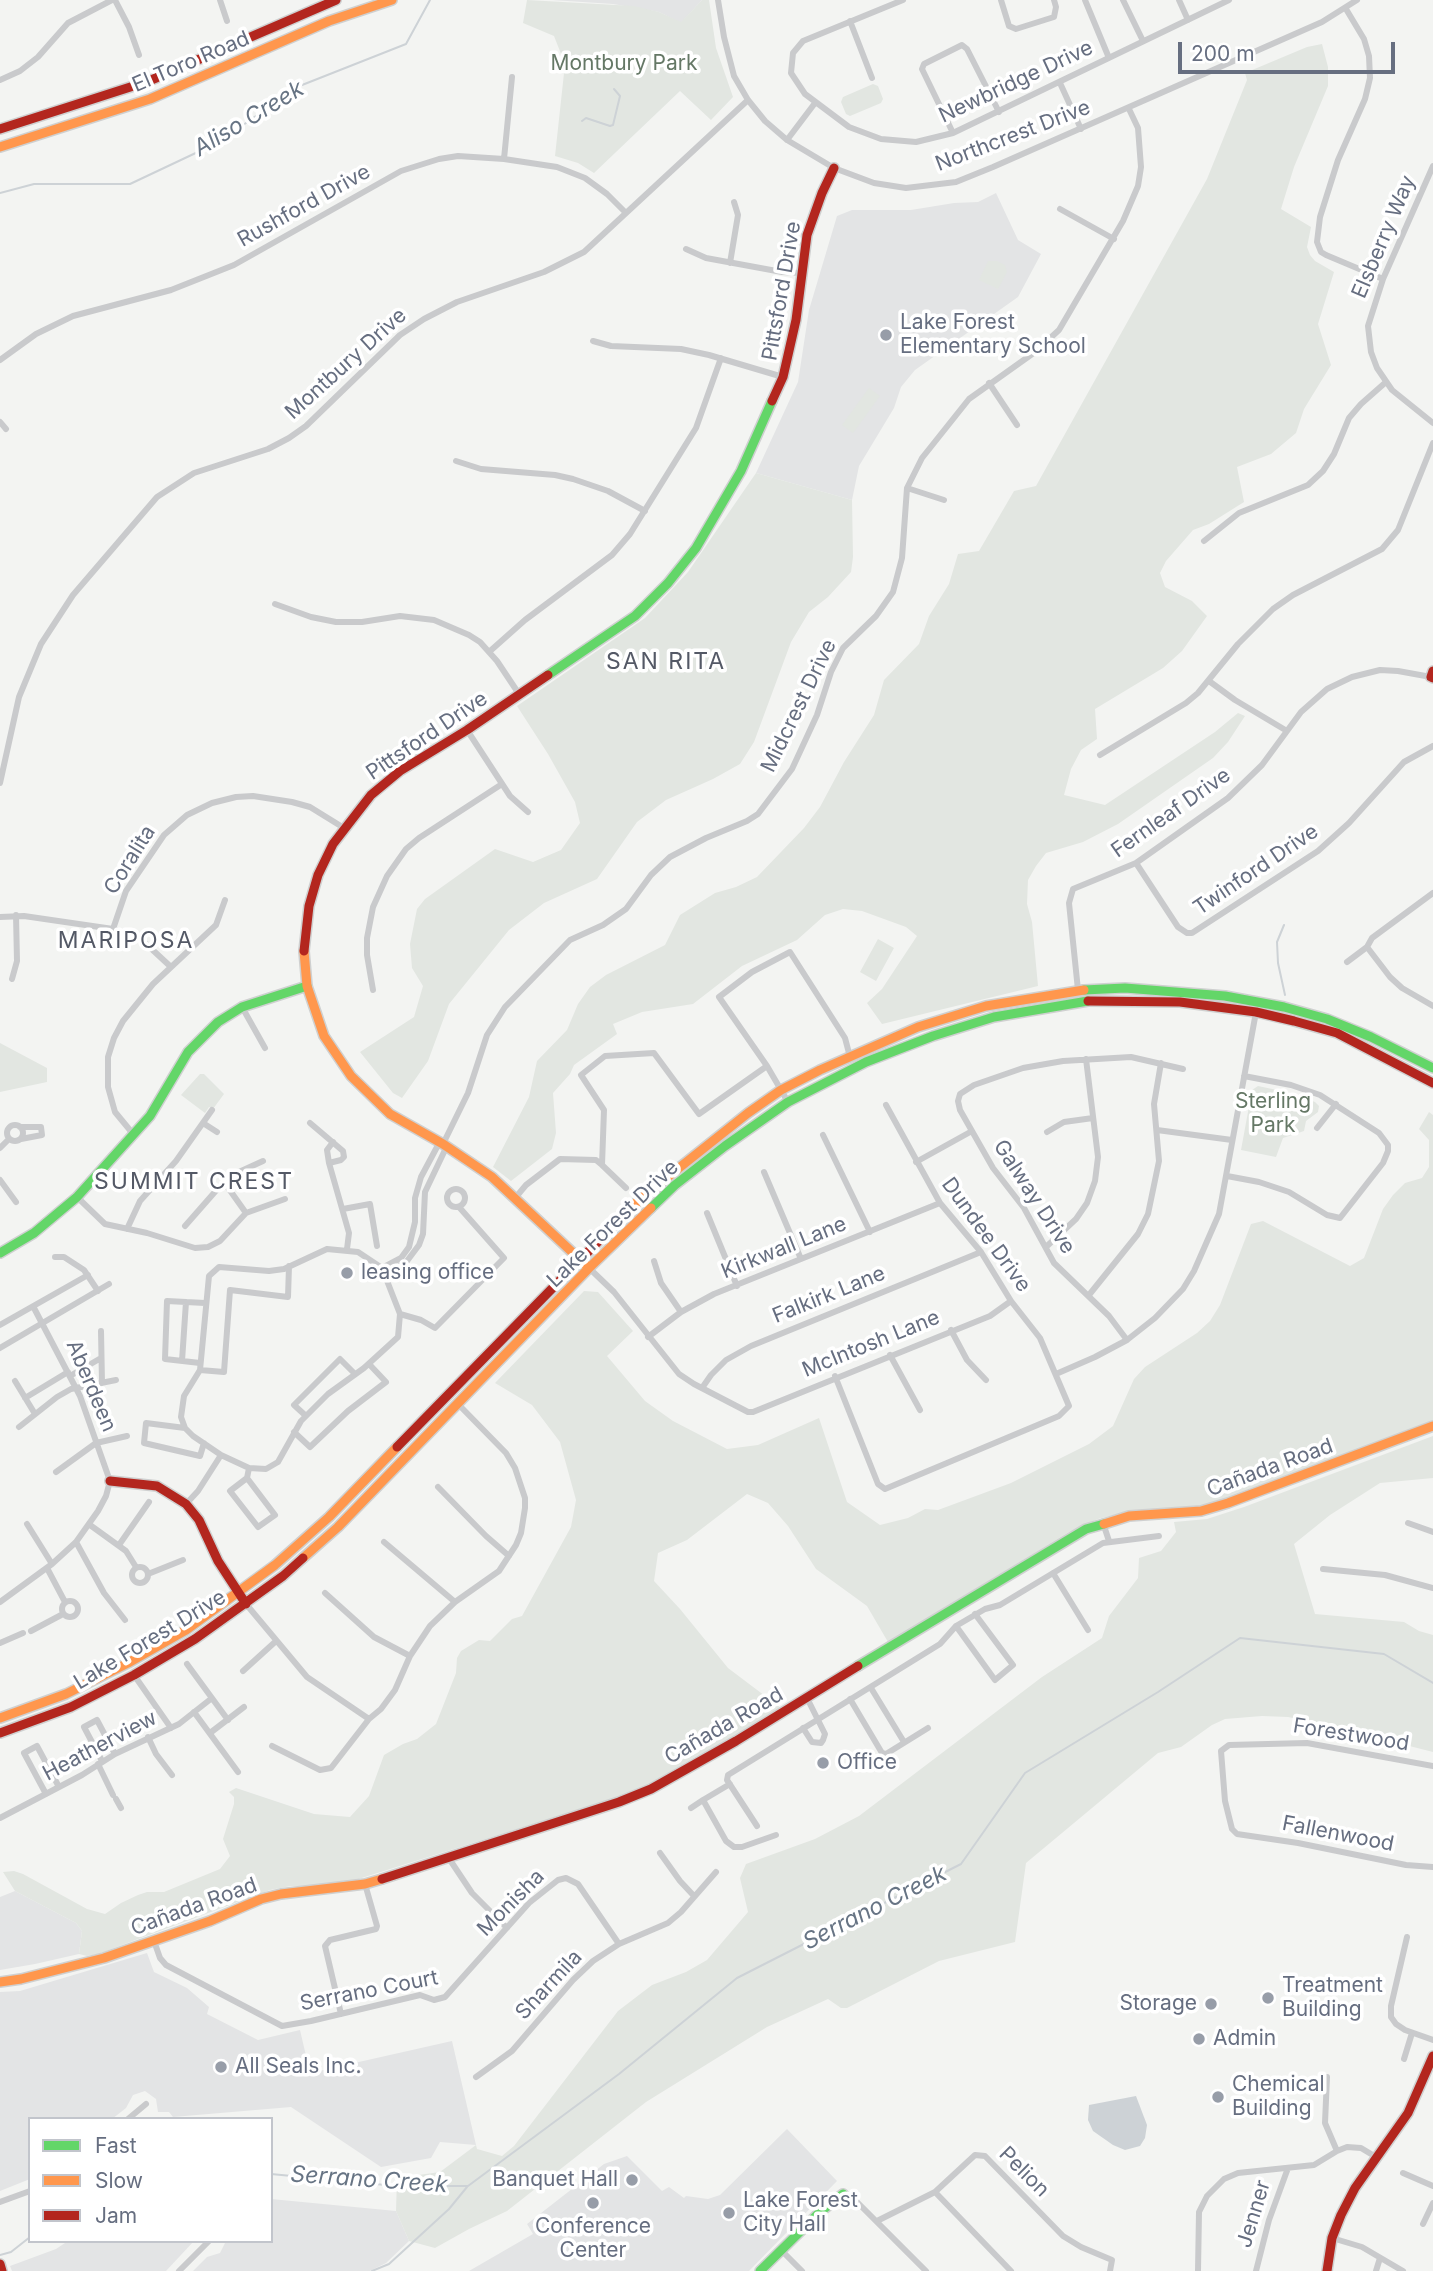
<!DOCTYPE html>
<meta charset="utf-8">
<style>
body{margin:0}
#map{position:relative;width:1433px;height:2271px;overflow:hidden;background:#f3f4f2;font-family:Inter,sans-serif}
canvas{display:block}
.legend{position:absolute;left:28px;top:2117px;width:245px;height:126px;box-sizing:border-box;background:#fff;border:2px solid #c2c5cc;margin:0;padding:9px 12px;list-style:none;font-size:21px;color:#666e80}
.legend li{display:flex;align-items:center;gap:14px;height:35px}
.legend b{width:35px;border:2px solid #c2c5cc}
.scale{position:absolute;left:1178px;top:42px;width:217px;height:32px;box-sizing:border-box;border:4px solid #666e80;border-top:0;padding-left:9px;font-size:21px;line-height:24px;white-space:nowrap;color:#666e80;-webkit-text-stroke:5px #fff;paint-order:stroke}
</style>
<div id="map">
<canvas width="1433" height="2271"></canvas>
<ul class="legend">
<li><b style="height:9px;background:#63d668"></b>Fast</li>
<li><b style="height:9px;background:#ff974d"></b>Slow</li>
<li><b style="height:9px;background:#b3261e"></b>Jam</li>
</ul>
<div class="scale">200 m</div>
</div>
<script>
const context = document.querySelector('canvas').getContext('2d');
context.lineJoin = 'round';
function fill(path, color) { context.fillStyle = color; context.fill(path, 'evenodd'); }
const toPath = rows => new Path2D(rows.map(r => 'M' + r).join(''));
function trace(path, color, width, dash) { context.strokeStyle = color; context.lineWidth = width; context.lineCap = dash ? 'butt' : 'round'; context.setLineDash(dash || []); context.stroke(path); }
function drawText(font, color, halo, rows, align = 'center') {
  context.font = font + ' Inter,sans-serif'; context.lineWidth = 7; context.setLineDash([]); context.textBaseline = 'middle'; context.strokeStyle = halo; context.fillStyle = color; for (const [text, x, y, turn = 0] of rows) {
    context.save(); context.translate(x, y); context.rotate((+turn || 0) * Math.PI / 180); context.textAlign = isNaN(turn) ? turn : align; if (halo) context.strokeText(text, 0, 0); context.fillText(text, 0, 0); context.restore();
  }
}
fill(toPath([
 [552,0,702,0,681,23,659,12,613,4],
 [996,193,1018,240,1041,254,1018,297,915,370,901,387,894,408,859,466,852,500,756,473,798,382,809,310,837,216,852,210,911,210,954,203,978,202],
 [15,1891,76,1923,82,1931,79,1954,35,1964,0,1970,0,1897],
 [147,1953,154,1972,187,1988,209,2007,207,2014,258,2040,300,2030,310,2073,452,2041,476,2145,440,2142,431,2158,381,2167,291,2107,173,2117,169,2112,158,2112,156,2099,145,2091,133,2095,126,2108,112,2119,30,2119,30,2179,0,2191,0,1992,20,1991],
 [787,2129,837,2181,749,2271,469,2271,533,2234,527,2224,604,2164,627,2156,662,2191,669,2187,684,2198,686,2196,708,2199,720,2195],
 [271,2199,396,2211,409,2241,386,2263,370,2271,193,2271,207,2257,220,2253,226,2241,271,2241],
 [68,2241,194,2241,166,2271,12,2271,10,2266,56,2249]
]), '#e3e4e5');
fill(toPath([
 [527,0,634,6,659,12,681,22,702,0,709,0,716,48,733,97,711,120,680,91,594,173,578,163,555,156,565,64,554,36,523,23],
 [1322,44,1328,67,1328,86,1294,167,1281,209,1311,227,1307,247,1310,255,1315,261,1334,272,1318,324,1331,365,1304,409,1296,433,1271,454,1237,467,1244,502,1209,524,1193,530,1166,561,1160,573,1165,587,1192,601,1207,616,1182,651,1163,668,1095,709,1097,739,1081,750,1071,769,1064,795,1105,805,1215,732,1238,713,1245,716,1228,742,1213,758,1118,824,1083,842,1046,853,1036,866,1028,880,1027,904,1032,922,1038,986,882,1024,867,1003,882,989,917,936,906,927,862,911,843,909,825,915,797,940,742,966,693,1004,642,1012,613,1024,617,1034,574,1065,570,1074,553,1093,556,1133,552,1149,511,1181,493,1167,529,1097,537,1061,567,1030,578,1004,590,987,606,975,665,945,680,915,715,893,736,887,757,877,804,828,820,807,844,762,874,715,884,680,919,644,929,616,949,584,958,554,979,551,1014,491,1036,486,1207,179,1247,80,1245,73,1307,47],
 [873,84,878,86,883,99,881,103,850,116,846,114,841,102,843,97],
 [988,261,997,261,1005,265,1007,272,998,289,979,280],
 [869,388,880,396,853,433,842,425],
 [756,473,852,500,853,557,851,572,828,597,809,612,791,642,754,742,740,764,713,779,666,800,637,822,597,879,544,903,509,930,449,1004,428,1061,402,1098,393,1093,360,1052,414,1017,423,986,412,968,410,944,417,909,425,899,495,849,533,862,561,850,580,823,575,802,548,754,517,706,645,618,688,572],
 [878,939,894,948,876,981,860,972],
 [0,1043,47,1068,47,1082,0,1092],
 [200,1074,204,1074,224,1094,213,1109,209,1107,205,1113,181,1095],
 [1258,1086,1291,1093,1315,1102,1319,1106,1318,1112,1306,1121,1304,1131,1283,1138,1276,1157,1241,1150,1252,1090],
 [1429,1112,1433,1115,1433,1421,1431,1423,1213,1503,1184,1509,1122,1513,1098,1519,1069,1532,888,1642,867,1606,816,1569,788,1526,768,1503,747,1494,687,1540,658,1553,654,1581,680,1609,728,1668,781,1708,727,1742,695,1757,642,1788,622,1796,349,1882,329,1886,291,1886,270,1890,98,1954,87,1956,79,1954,82,1931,76,1923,15,1891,3,1872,14,1871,23,1874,87,1909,105,1914,121,1903,138,1895,147,1892,164,1892,220,1869,230,1856,223,1839,234,1804,234,1797,229,1792,236,1788,314,1814,350,1817,369,1796,384,1755,403,1744,417,1739,436,1724,456,1673,457,1658,461,1651,479,1640,490,1641,512,1619,522,1616,571,1527,576,1500,560,1442,532,1405,495,1383,584,1291,598,1292,633,1331,607,1356,645,1401,673,1421,727,1449,758,1445,819,1418,847,1502,880,1525,908,1518,925,1509,938,1510,1011,1483,1089,1444,1113,1426,1134,1379,1145,1367,1197,1333,1210,1321,1220,1305,1251,1224,1263,1221,1350,1266,1364,1258,1383,1209,1393,1195,1405,1183,1422,1178,1429,1167,1429,1140,1419,1129],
 [1433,1436,1433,1478,1380,1483,1330,1515,1294,1544,1315,1614,1404,1622,1419,1631,1433,1635,1433,1752,1323,1724,1288,1717,1262,1716,1225,1719,1212,1725,1181,1747,1158,1753,1026,1863,1015,1942,939,1961,847,2008,841,2008,828,1999,767,2027,646,2102,507,2211,469,2229,435,2248,409,2241,396,2211,397,2178,440,2172,476,2145,477,2149,502,2156,514,2146,618,2011,652,1985,686,1972,707,1960,748,1912,740,1878,746,1864,815,1839,859,1816,1042,1677,1102,1638,1109,1616,1138,1578,1139,1558,1161,1551,1176,1532,1174,1522,1207,1519,1244,1507]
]), '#e2e6e1');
fill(toPath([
 [1136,2096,1147,2125,1145,2138,1140,2146,1125,2150,1113,2145,1093,2131,1088,2120,1089,2105]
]), '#cdd2d6');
trace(toPath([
 [582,121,586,118,610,126,613,125,620,96,614,89],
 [0,193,34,184,130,184,219,142,297,87,406,44,430,0],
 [1284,925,1277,942,1278,963,1285,995],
 [271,2174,396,2186,468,2186,619,2074,737,1978,961,1864,1025,1773,1158,1692,1240,1638,1384,1654,1433,1683],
 [0,2255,11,2252,30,2237],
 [372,2271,389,2264,449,2209,467,2187]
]), '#cdd2d6', 2);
const fast = toPath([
 [548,675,635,616,668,583,696,548,741,471,772,401],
 [1084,990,1125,988,1225,996,1284,1007,1327,1019,1371,1037,1433,1068],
 [651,1208,675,1185,725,1146,788,1102,866,1062,933,1036,994,1017,1088,1001],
 [0,1253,34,1233,77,1197,150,1116,188,1052,218,1022,242,1007,307,986],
 [858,1666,1086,1529,1104,1524],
 [760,2271,820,2212,843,2194]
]);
const slow = toPath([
 [0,147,150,99,329,21,392,0],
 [304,951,307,986,324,1036,351,1076,390,1114,443,1144,492,1177,589,1268],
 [624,1215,640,1199,748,1113,781,1090,820,1070,918,1027,986,1006,1084,990],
 [1104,1524,1129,1516,1201,1511,1228,1503,1433,1426],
 [303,1558,338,1527,589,1268,651,1208],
 [0,1718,66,1694,128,1663,186,1630,275,1565,329,1517,397,1447],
 [0,1982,21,1979,104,1958,210,1921,261,1899,281,1894,365,1884,382,1879]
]);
const jam = toPath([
 [0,129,149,81,336,0],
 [772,401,783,377,796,320,807,235,822,193,834,168],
 [1433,671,1431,677,1433,678],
 [304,951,309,906,318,875,333,844,371,795,400,771,467,730,548,675],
 [1088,1001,1180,1002,1256,1012,1294,1021,1337,1033,1433,1083],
 [397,1447,624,1215],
 [110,1481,157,1486,186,1504,199,1520,218,1561,246,1604],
 [0,1733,71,1707,134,1675,195,1639,283,1576,303,1558],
 [382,1879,619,1802,651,1789,736,1741,858,1666],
 [0,2264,2,2271],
 [1327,2271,1332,2238,1341,2215,1355,2188,1408,2113,1433,2056]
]);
trace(fast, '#cfd0d0', 12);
trace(slow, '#cfd0d0', 12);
trace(jam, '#cfd0d0', 12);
trace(toPath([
 [115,0,129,27,139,55],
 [220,0,227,21],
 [718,0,724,37,734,76,748,100,765,121,787,140,834,168,874,183,906,188,956,182,993,167,1322,22,1357,0],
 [903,0,803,41,793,53,791,73,805,94,849,127,881,139,916,142,953,133,1229,0],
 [1001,0,1009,26,1016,29,1054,17,1056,7,1054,0],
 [1085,0,1109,58],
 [1123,0,1143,41],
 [1179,0,1188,20],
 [1346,9,1364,39,1369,56,1370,78,1365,99,1338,160,1320,217,1317,242,1321,252,1326,255,1383,279],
 [850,21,872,78],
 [0,80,20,71,38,57,68,23,112,0],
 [1060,83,1081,129],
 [953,133,922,69,924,64,962,45,967,49,999,112],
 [787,140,815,103],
 [504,159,512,77],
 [1433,166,1383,279,1368,326,1371,352,1377,368,1392,390,1433,423],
 [1060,209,1114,239],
 [686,249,706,258,782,272,801,273],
 [730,263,738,215,734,202],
 [593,341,611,346,681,349,709,355,783,377],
 [0,360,36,334,73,316,171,290,234,265,401,171,439,159,458,156,504,159,557,167,585,178,607,194,626,213],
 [989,383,1017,425],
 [0,422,6,429],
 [456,461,481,469,555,475,573,479,608,491,645,511],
 [907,488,944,500],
 [1204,541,1239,513,1308,485,1323,471,1334,454,1349,418,1361,404,1386,382],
 [275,604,311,617,336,622,362,622,400,616,434,620,469,635,480,642,497,661,519,694],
 [489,652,525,620,612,555,630,534,696,428,721,358],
 [1209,681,1235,700,1287,731],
 [467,730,510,796,528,812],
 [1100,755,1186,703,1198,693,1238,644,1273,609,1293,595,1382,549,1398,530,1433,443],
 [0,783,19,697,41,644,73,595,157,497,194,473,268,449,289,438,306,426,400,335,424,319,457,302,544,272,584,252,748,100],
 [1136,863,1178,927,1187,933,1192,933,1318,851,1349,823,1404,762,1433,746],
 [0,917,24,916,113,929,143,941,171,967],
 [113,929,126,891,164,835,187,815,212,803,236,797,253,796,292,802,310,807,344,828],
 [1367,947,1390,977,1402,988,1433,1006],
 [1347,962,1367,947,1372,938,1433,893],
 [12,979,17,961,16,915],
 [373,990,367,955,367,938,373,907,387,876,406,849,419,838,502,784],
 [1078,990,1069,903,1073,889,1136,863,1228,798,1262,765,1301,712,1327,689,1352,677,1380,670,1398,671,1431,677],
 [242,1007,265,1048],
 [788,1102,767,1066,719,997,752,972,790,952,845,1038,850,1057],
 [203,1123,217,1132],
 [310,1123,343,1151,344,1157,341,1160,329,1163],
 '7 1133a8 8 0 1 1 16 0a8 8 0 1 1-16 0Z',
 [20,1127,41,1127,42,1135,21,1139],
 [1317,1128,1336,1104],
 [1157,1130,1232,1140],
 [1047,1132,1064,1122,1093,1118],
 [134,1135,115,1112,108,1087,108,1057,114,1038,123,1021,153,984,216,925,225,900],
 [823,1135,870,1232],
 [333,1142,327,1150,329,1163,349,1233,347,1249],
 [0,1148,9,1139],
 [916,1162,972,1131],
 [602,1165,626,1188],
 [764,1172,801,1259],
 [1227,1176,1259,1182,1289,1192,1327,1215,1340,1218,1383,1163,1388,1151,1388,1145,1379,1133,1320,1095,1291,1085,1244,1076],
 [0,1180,16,1202],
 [224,1182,246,1213],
 '447 1198a9 9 0 1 1 18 0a9 9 0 1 1-18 0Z',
 [77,1197,105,1224,147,1233,195,1248,208,1247,220,1241,246,1213,285,1199],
 [516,1197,526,1185,560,1159,596,1160,602,1165,604,1110,581,1075,605,1056,654,1053,699,1114,767,1066],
 [343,1209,370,1204,377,1246],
 [707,1213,737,1286],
 [185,1226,228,1177,263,1161],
 [127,1229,140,1201,176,1161,212,1110],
 [1046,1247,1076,1219,1087,1203,1095,1181,1098,1157,1086,1059],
 [327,1249,358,1252,382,1268,400,1314,398,1337,364,1368,328,1394,301,1421,278,1462,266,1469,249,1468,221,1455,193,1436,185,1428,181,1417,184,1396,200,1370,209,1276,219,1267,269,1271,284,1269,327,1249],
 [55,1257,64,1257,84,1270,98,1291],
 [654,1261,661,1283,681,1312],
 [382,1268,401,1258,409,1247,415,1222,415,1198,421,1177,437,1147,443,1144],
 [589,1268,614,1292,679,1374,694,1384,748,1412,753,1412,990,1316,1011,1301],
 [385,1276,407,1261,419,1245,423,1234,425,1192,445,1150,443,1144,468,1093,487,1035,505,1007,570,940,603,925,626,909,651,875,670,857,706,838,747,821,758,814,792,769,817,715,831,672,843,648,876,616,893,592,902,558,907,488,922,458,969,399,1035,352,1059,330,1123,221,1138,186,1141,167,1138,128,1129,109],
 [1089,1295,1138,1234,1148,1214,1159,1161,1154,1104,1161,1063],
 [400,1314,421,1320,435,1328,504,1258,459,1207],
 [0,1325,88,1275],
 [951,1330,967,1360,986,1380],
 [101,1331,102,1383],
 [648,1337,681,1312,714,1294,940,1203],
 [1127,1340,1109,1316,1054,1263,1024,1208,993,1168,960,1110,958,1101,960,1094,974,1085,1023,1068,1063,1061,1131,1057,1183,1069],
 [0,1348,109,1284],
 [890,1355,920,1410],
 [182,1361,186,1302],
 [200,1363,165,1359,167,1301,205,1303],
 [200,1370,224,1372,230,1290,288,1297,289,1266],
 [1056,1374,1095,1357,1127,1340,1155,1318,1183,1289,1194,1271,1219,1214,1256,1012],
 [70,1376,101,1358],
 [835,1376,878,1484,885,1489,1059,1416,1069,1406,1040,1338,1011,1301,981,1252,940,1203,886,1105],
 [15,1381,35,1414],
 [702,1388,711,1375,726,1360,751,1346,981,1252],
 [25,1398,68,1372],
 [306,1416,294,1405,340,1359,355,1374],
 [19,1427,57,1397,71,1389,116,1380],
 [185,1428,146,1423,144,1443,200,1456,204,1443],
 [294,1432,310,1447,348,1411,386,1382,369,1364],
 [56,1472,96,1443,127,1436],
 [247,1478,275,1515,258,1527,230,1491,247,1478,249,1468],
 [438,1487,486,1536,509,1556],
 [186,1504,198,1491,221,1455],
 [1103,1523,1109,1541],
 [1408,1523,1433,1532],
 [27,1524,52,1564],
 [90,1525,126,1551,136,1567],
 [76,1542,104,1593,125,1620],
 [384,1542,455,1602],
 [119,1545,149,1502],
 '132 1575a8 8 0 1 1 16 0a8 8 0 1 1-16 0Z',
 [47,1568,65,1602],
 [1323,1569,1385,1575,1433,1588],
 [1053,1573,1088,1630],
 [148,1574,183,1560],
 [325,1593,374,1637,410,1656],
 '62 1609a8 8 0 1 1 16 0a8 8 0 1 1-16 0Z',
 [0,1602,52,1564,76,1542,98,1511,106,1496,110,1481,80,1396,34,1308],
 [246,1604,307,1677,369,1719],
 [956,1626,995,1680,1013,1665,975,1614],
 [31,1631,63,1614],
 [0,1643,23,1633],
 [187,1664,228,1720],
 [243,1671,275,1642],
 [134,1675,171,1728],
 [871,1688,904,1742],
 [850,1699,882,1753,886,1754,928,1728],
 [194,1712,238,1772],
 [803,1728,812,1742,821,1743,823,1740,825,1734,807,1698],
 [210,1733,244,1707],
 [148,1737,156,1754,172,1775],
 [272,1746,320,1770,331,1768,369,1719,381,1709,395,1690,410,1656,430,1626,455,1602,499,1571,516,1545,521,1533,525,1508,525,1498,515,1468,506,1453,458,1404],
 [102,1761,84,1727,97,1720,115,1754],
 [98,1764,113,1795],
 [1433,1766,1307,1743,1229,1745,1221,1751,1225,1801,1232,1829,1237,1834,1298,1843,1406,1865,1433,1867],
 [730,1784,703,1800,726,1841,734,1847,742,1847,776,1835],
 [46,1794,24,1753,37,1746,59,1787],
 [116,1799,121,1808],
 [691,1808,703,1800],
 [0,1818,82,1775,115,1754,179,1724,212,1698],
 [757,1826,727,1780,728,1775,940,1644,956,1626,985,1609,1000,1605,1103,1543,1159,1536],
 [660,1853,680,1881,694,1896],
 [448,1857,472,1893,507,1928],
 [1407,1937,1391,2006,1391,2017,1396,2024,1405,2030,1433,2040],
 [154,1941,160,1958,166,1965,282,2026,311,2021,420,1995,434,2000,445,1997,529,1903,558,1880,566,1878,578,1884,619,1944],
 [341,2014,325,1946,330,1940,376,1929,377,1926,365,1884],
 [1404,2059,1412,2033],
 [476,2077,512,2051,573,1980,593,1961,619,1944,668,1923,681,1912,716,1872],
 [1327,2077,1325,2123,1337,2151],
 [128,2119,146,2104],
 [1403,2173,1433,2186],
 [935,2192,1011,2271],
 [843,2194,852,2197,926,2271],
 [0,2202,30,2191],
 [877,2221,935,2192,975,2155,985,2156,1063,2236,1081,2247,1112,2260,1110,2271],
 [1423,2224,1433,2203],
 [1332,2238,1362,2247,1403,2271],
 [781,2250,802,2271],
 [179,2271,209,2241],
 [1198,2271,1199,2212,1207,2196,1224,2179,1238,2173,1314,2165,1337,2151,1347,2147,1361,2148,1376,2157],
 [1256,2271,1269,2220,1288,2168],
 [1376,2271,1380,2258]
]), '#c9cacc', 6);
trace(fast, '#63d668', 9);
trace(slow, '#ff974d', 9);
trace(jam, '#b3261e', 9);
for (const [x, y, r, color] of [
 [886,335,7,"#979da8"],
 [347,1273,7,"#979da8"],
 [823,1763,7,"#979da8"],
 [1268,1998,7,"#979da8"],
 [1211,2004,7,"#979da8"],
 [1199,2039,7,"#979da8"],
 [221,2067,7,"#979da8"],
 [1218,2097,7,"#979da8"],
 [632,2180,7,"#979da8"],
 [593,2203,7,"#979da8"],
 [729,2213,7,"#979da8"]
]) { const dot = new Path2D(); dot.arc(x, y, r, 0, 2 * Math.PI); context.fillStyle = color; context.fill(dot); trace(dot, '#fff', 2.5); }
drawText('21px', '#666e80', '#fff', [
 ["El Toro Road",191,62,-23],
 ["Newbridge Drive",1016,82,-25],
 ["Northcrest Drive",1013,136,-21],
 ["Rushford Drive",304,206,-29],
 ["Elsberry Way",1384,237,-67],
 ["Pittsford Drive",782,291,-80],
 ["Montbury Drive",346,364,-42],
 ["Midcrest Drive",799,706,-64],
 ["Pittsford Drive",427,736,-34],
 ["Fernleaf Drive",1171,813,-35],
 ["Coralita",130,860,-58],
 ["Twinford Drive",1256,870,-34],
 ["Galway Drive",1034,1197,57],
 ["Lake Forest Drive",613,1224,-44],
 ["Dundee Drive",986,1235,54],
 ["Kirkwall Lane",784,1248,-22],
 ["Falkirk Lane",829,1295,-22],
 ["McIntosh Lane",871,1344,-22],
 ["Aberdeen",91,1386,67],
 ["Cañada Road",1270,1468,-20],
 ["Lake Forest Drive",150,1640,-31],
 ["Cañada Road",724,1726,-30],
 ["Forestwood",1351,1735,9],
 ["Heatherview",100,1746,-28],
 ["Fallenwood",1338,1834,11],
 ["Monisha",511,1903,-45],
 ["Cañada Road",194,1907,-20],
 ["Sharmila",549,1985,-47],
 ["Serrano Court",369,1991,-11],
 ["Pelion",1024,2172,45],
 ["Jenner",1254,2214,-73]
]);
drawText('21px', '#657866', '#fff', [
 ["Montbury Park",624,64],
 ["Sterling",1273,1102],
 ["Park",1273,1126]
]);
drawText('21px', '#666e80', '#fff', [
 ["Lake Forest",900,323],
 ["Elementary School",900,347],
 ["leasing office",361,1273],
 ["Office",837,1763],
 ["Treatment",1282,1986],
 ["Building",1282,2010],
 ["Storage",1197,2004,"right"],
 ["Admin",1213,2039],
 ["All Seals Inc.",235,2067],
 ["Chemical",1232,2085],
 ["Building",1232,2109],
 ["Banquet Hall",618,2180,"right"],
 ["Lake Forest",743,2201],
 ["City Hall",743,2225],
 ["Conference",593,2227,"center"],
 ["Center",593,2251,"center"]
], 'left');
drawText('italic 23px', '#677484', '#fff', [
 ["Aliso Creek",249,119,-31],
 ["Serrano Creek",875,1908,-27],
 ["Serrano Creek",369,2180,4]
]);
context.letterSpacing = '2px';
drawText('23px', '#545966', '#fff', [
 ["SAN RITA",666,662],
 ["MARIPOSA",126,941],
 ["SUMMIT CREST",194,1182]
]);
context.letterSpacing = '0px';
</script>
